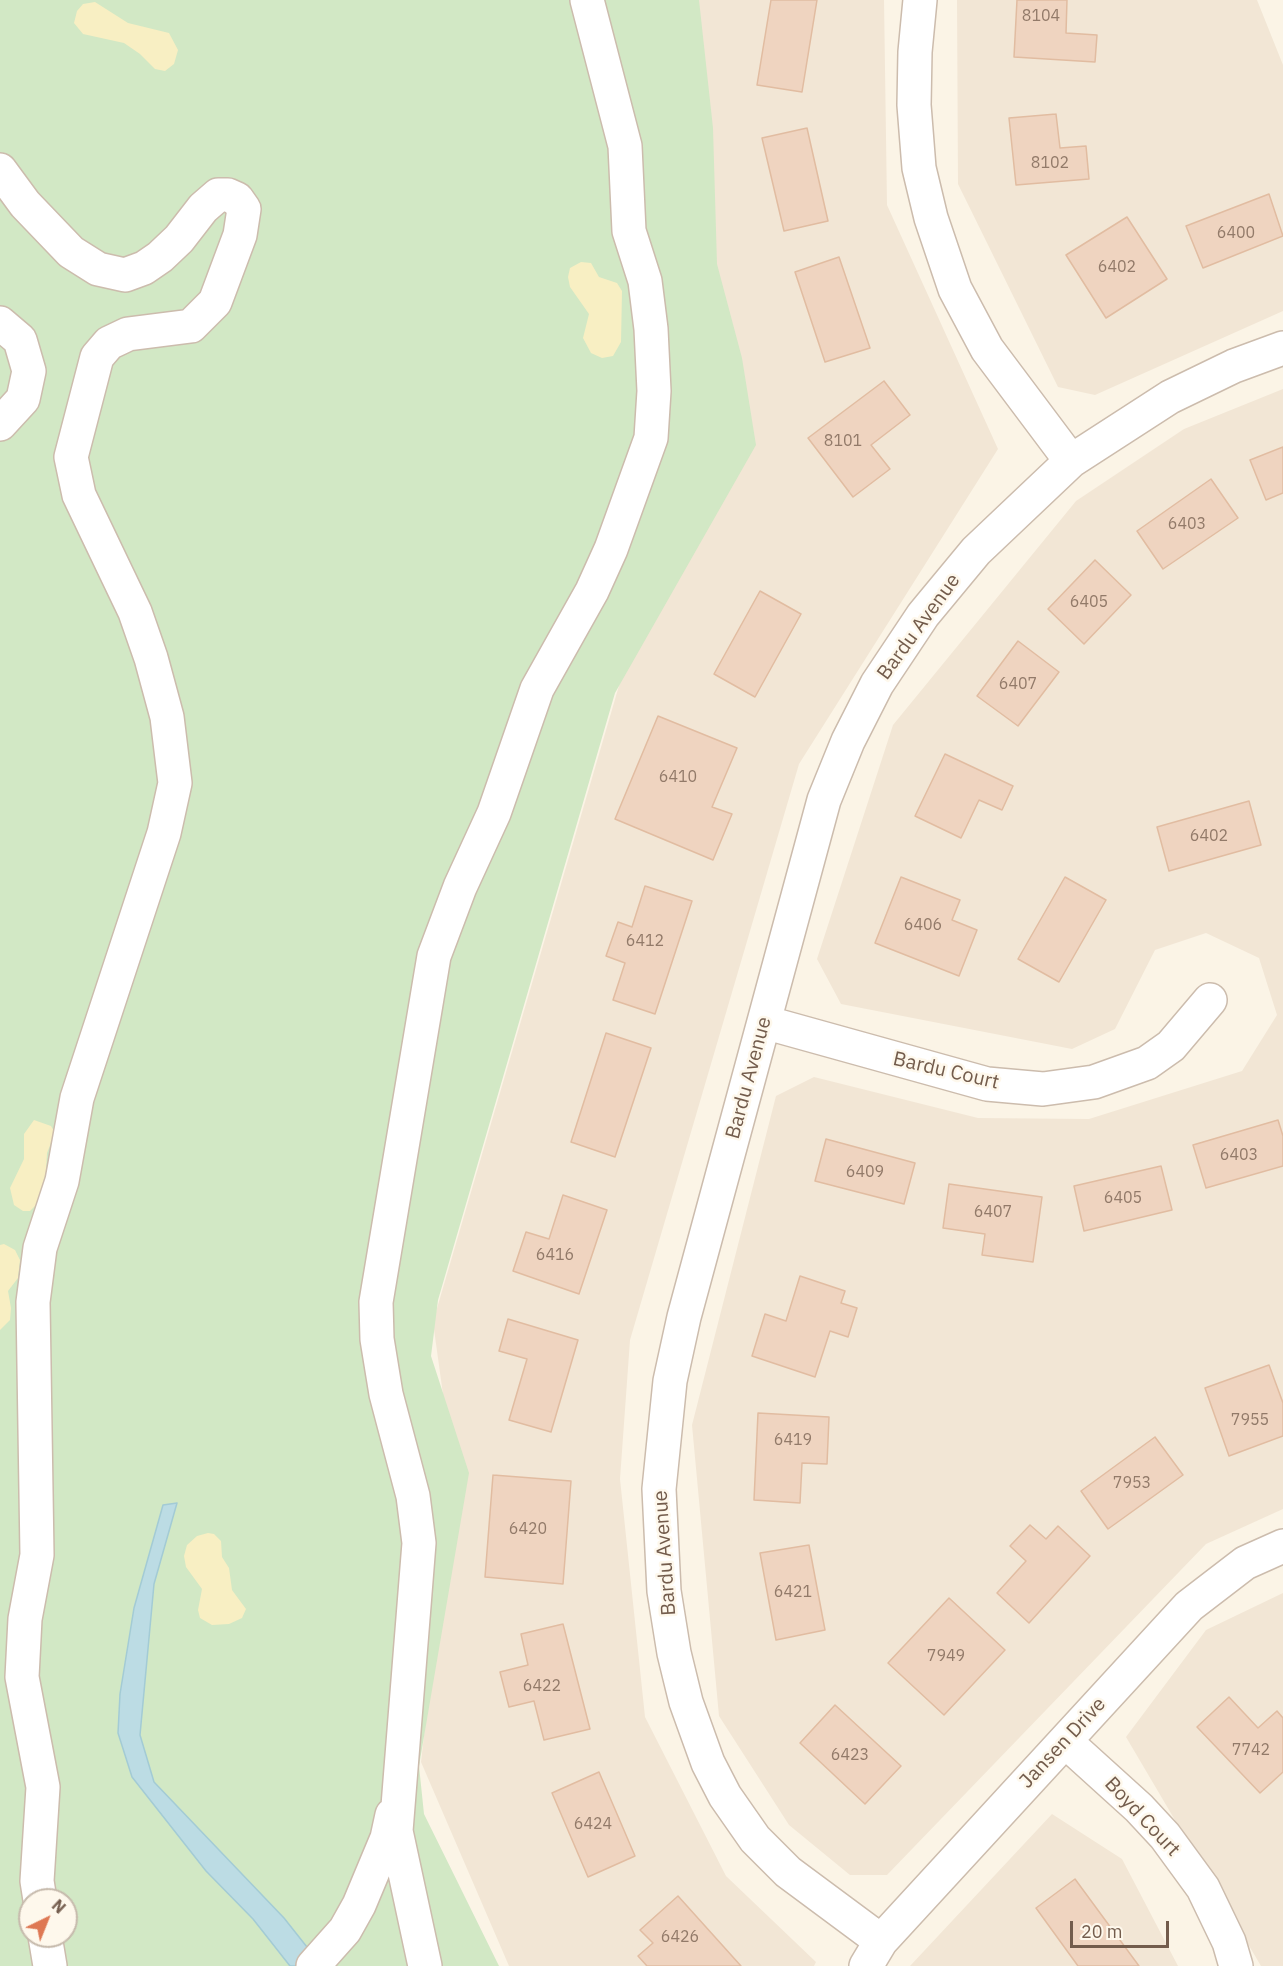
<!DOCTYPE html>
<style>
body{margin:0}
#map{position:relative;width:1283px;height:1966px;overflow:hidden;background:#fbf4e6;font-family:"IBM Plex Sans",sans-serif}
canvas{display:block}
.north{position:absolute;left:18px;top:1888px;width:60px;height:60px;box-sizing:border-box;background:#fef8ec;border:2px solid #c6baac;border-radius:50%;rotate:43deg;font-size:16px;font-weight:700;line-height:24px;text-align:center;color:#735c4c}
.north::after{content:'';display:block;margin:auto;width:21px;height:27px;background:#de7853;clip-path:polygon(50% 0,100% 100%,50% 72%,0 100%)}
.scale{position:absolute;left:1070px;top:1921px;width:99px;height:27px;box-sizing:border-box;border:3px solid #735c4c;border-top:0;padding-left:8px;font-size:18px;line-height:21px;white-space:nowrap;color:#735c4c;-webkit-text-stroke:4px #fef8ec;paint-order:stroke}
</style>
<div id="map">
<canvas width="1283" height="1966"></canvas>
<div class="north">N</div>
<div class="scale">20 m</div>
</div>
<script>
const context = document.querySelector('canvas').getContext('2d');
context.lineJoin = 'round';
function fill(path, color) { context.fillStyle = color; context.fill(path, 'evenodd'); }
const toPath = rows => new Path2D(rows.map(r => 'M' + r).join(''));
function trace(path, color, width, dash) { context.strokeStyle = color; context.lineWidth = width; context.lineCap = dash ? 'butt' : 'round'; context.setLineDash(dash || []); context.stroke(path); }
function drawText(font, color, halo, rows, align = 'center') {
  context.font = font + ' "IBM Plex Sans",sans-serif'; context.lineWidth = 5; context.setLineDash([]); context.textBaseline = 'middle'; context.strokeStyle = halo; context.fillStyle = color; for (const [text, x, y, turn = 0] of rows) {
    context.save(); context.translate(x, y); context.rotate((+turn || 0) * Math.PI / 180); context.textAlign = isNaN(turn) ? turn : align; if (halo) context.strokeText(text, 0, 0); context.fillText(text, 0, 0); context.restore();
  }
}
fill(toPath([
 [674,0,884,0,887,205,998,449,799,764,630,1340,620,1479,645,1717,726,1876,816,1962,814,1966,509,1966,421,1762,454,1474,433,1322,680,477],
 [957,0,1257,0,1283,65,1283,311,1095,395,1058,387,958,184],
 [1283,389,1283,1509,1206,1544,887,1875,850,1875,789,1825,719,1716,692,1425,776,1096,814,1077,978,1118,1089,1119,1242,1071,1277,1015,1259,958,1206,933,1155,950,1115,1029,1072,1049,841,1004,817,959,893,725,1076,501,1184,429],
 [1283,1593,1283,1966,1261,1966,1126,1737,1206,1630],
 [1052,1814,1122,1859,1178,1966,910,1966]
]), '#f2e6d5');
fill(toPath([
 [0,0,699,0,713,128,717,264,742,358,756,445,615,693,438,1300,431,1356,469,1473,419,1766,424,1814,499,1966,0,1966],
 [30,1900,66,1900,66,1936,30,1936]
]), '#d2e8c5');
fill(toPath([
 [95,2,128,23,169,33,178,50,174,64,165,71,155,69,140,54,124,43,83,34,74,23,77,11,83,4],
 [581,262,591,263,599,277,617,283,622,291,621,342,613,356,602,358,591,353,583,338,589,314,570,287,568,277,570,268],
 [34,1120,51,1126,55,1133,47,1153,46,1172,37,1204,30,1211,23,1211,14,1205,10,1188,24,1159,24,1134],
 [4,1244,15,1250,20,1260,18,1278,8,1291,11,1308,10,1320,0,1330,0,1245],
 [208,1533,214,1534,221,1541,222,1557,229,1568,232,1590,246,1609,242,1618,229,1624,212,1625,200,1618,198,1610,202,1589,186,1567,184,1556,187,1545,197,1536]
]), '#f8efc3');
const water = toPath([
 [177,1503,154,1584,140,1735,154,1782,284,1918,322,1966,290,1966,253,1919,206,1871,132,1777,118,1733,120,1694,134,1608,163,1505,177,1503]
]);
fill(water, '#bcdce4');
trace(water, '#a3cbd5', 1.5);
const building = toPath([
 [771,0,817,0,802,92,757,85,771,0],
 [1017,0,1067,0,1066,33,1097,35,1095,62,1014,57,1017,0],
 [1056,114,1060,148,1086,146,1089,179,1016,185,1009,118,1056,114],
 [807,128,828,221,784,231,762,138,807,128],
 [1269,194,1283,236,1203,268,1186,226,1269,194],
 [1127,217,1167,279,1106,318,1066,255,1127,217],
 [839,257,870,348,825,362,795,272,839,257],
 [884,381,910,415,871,445,890,469,853,497,808,438,884,381],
 [1283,447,1283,493,1266,500,1250,460,1283,447],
 [1211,479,1238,518,1163,569,1137,531,1211,479],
 [1095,560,1131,595,1084,644,1048,609,1095,560],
 [760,591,801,614,755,697,714,674,760,591],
 [1018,641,1059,672,1018,726,977,696,1018,641],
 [658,716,737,748,712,807,732,814,713,860,615,819,658,716],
 [945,754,1013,786,1002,810,979,800,961,838,915,816,945,754],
 [1249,801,1261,845,1169,871,1157,827,1249,801],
 [901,877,960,900,952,920,977,930,959,976,875,943,901,877],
 [1065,877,1106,900,1059,982,1018,959,1065,877],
 [645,886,692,901,655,1014,613,1000,625,963,606,956,618,922,632,927,645,886],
 [606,1033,651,1048,615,1157,571,1142,606,1033],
 [1278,1120,1283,1136,1283,1166,1206,1188,1193,1145,1278,1120],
 [826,1139,915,1163,904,1204,815,1181,826,1139],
 [1161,1166,1172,1210,1084,1231,1074,1186,1161,1166],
 [949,1184,1042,1197,1033,1262,982,1255,985,1234,943,1228,949,1184],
 [563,1195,607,1210,579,1294,513,1271,526,1232,549,1239,563,1195],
 [800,1276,845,1291,841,1303,857,1308,848,1337,830,1331,815,1377,752,1356,765,1314,786,1321,800,1276],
 [508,1319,578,1340,551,1432,509,1420,527,1359,499,1351,508,1319],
 [1269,1365,1283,1403,1283,1436,1229,1456,1205,1388,1269,1365],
 [758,1413,829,1417,827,1464,802,1463,800,1503,754,1500,758,1413],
 [1155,1437,1183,1475,1108,1529,1081,1491,1155,1437],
 [493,1475,571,1481,563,1584,485,1577,493,1475],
 [1030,1525,1046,1539,1058,1526,1090,1556,1029,1623,997,1593,1026,1561,1010,1546,1030,1525],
 [809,1545,825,1630,776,1640,760,1553,809,1545],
 [949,1598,1005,1650,944,1715,888,1663,949,1598],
 [563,1624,590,1729,544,1740,534,1701,509,1707,500,1672,528,1665,521,1634,563,1624],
 [1229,1697,1258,1728,1277,1711,1283,1718,1283,1772,1260,1793,1197,1727,1229,1697],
 [835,1705,901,1766,865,1804,800,1743,835,1705],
 [599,1772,635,1856,588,1877,552,1793,599,1772],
 [1075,1879,1139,1966,1078,1966,1036,1908,1075,1879],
 [678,1896,741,1966,647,1966,638,1956,653,1943,640,1930,678,1896]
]);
fill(building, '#efd4c0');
trace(building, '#e1bca1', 1.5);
const minor = toPath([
 [920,0,915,52,914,105,919,168,931,218,955,289,987,349,1071,461],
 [0,170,25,204,71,252,98,269,125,275,144,268,160,257,179,239,203,208,218,195,228,195,237,199,244,209,240,235,215,302,191,326,128,334,109,343,97,357,71,457,79,495,135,612,151,658,167,717,175,783,164,833,77,1098,62,1181,40,1248,33,1302,37,1555,25,1619,22,1677,43,1787,37,1881,40,1900],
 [0,323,20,340,29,371,23,399,0,424],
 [764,1022,987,1084,1043,1089,1094,1082,1147,1063,1171,1046,1210,1000],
 [1065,1741,1139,1808,1165,1836,1203,1888,1229,1942,1236,1966],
 [45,1936,50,1966],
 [881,1941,788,1872,755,1839,725,1796,708,1763,686,1702,674,1653,664,1591,659,1489,670,1381,684,1317,824,800,848,741,877,684,923,615,976,551,1071,461,1170,397,1234,366,1283,348],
 [313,1966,345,1930,359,1905,387,1838,392,1815],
 [425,1966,396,1831,419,1543,413,1496,386,1394,377,1339,376,1302,434,956,460,887,494,813,537,689,592,591,611,549,651,438,654,391,651,329,645,281,629,231,625,146,587,0],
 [866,1966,881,1941,1189,1606,1245,1563,1283,1546]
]);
trace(minor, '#ccbcad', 36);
trace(minor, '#fff', 33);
drawText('16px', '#927a69', null, [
 ["8104",1041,16],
 ["8102",1050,163],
 ["6400",1236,233],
 ["6402",1117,267],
 ["8101",843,441],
 ["6403",1187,524],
 ["6405",1089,602],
 ["6407",1018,684],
 ["6410",678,777],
 ["6402",1209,836],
 ["6406",923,925],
 ["6412",645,941],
 ["6403",1239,1155],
 ["6409",865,1172],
 ["6405",1123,1198],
 ["6407",993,1212],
 ["6416",555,1255],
 ["7955",1250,1420],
 ["6419",793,1440],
 ["7953",1132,1483],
 ["6420",528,1529],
 ["6421",793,1592],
 ["7949",946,1656],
 ["6422",542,1686],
 ["7742",1251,1750],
 ["6423",850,1755],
 ["6424",593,1824],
 ["6426",680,1937]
]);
drawText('20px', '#735c4c', '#fef8ec', [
 ["Bardu Avenue",919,627,-54],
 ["Bardu Court",946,1071,13],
 ["Bardu Avenue",749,1078,-75],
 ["Bardu Avenue",665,1553,-94],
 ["Jansen Drive",1063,1743,-47],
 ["Boyd Court",1142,1817,47]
]);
</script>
